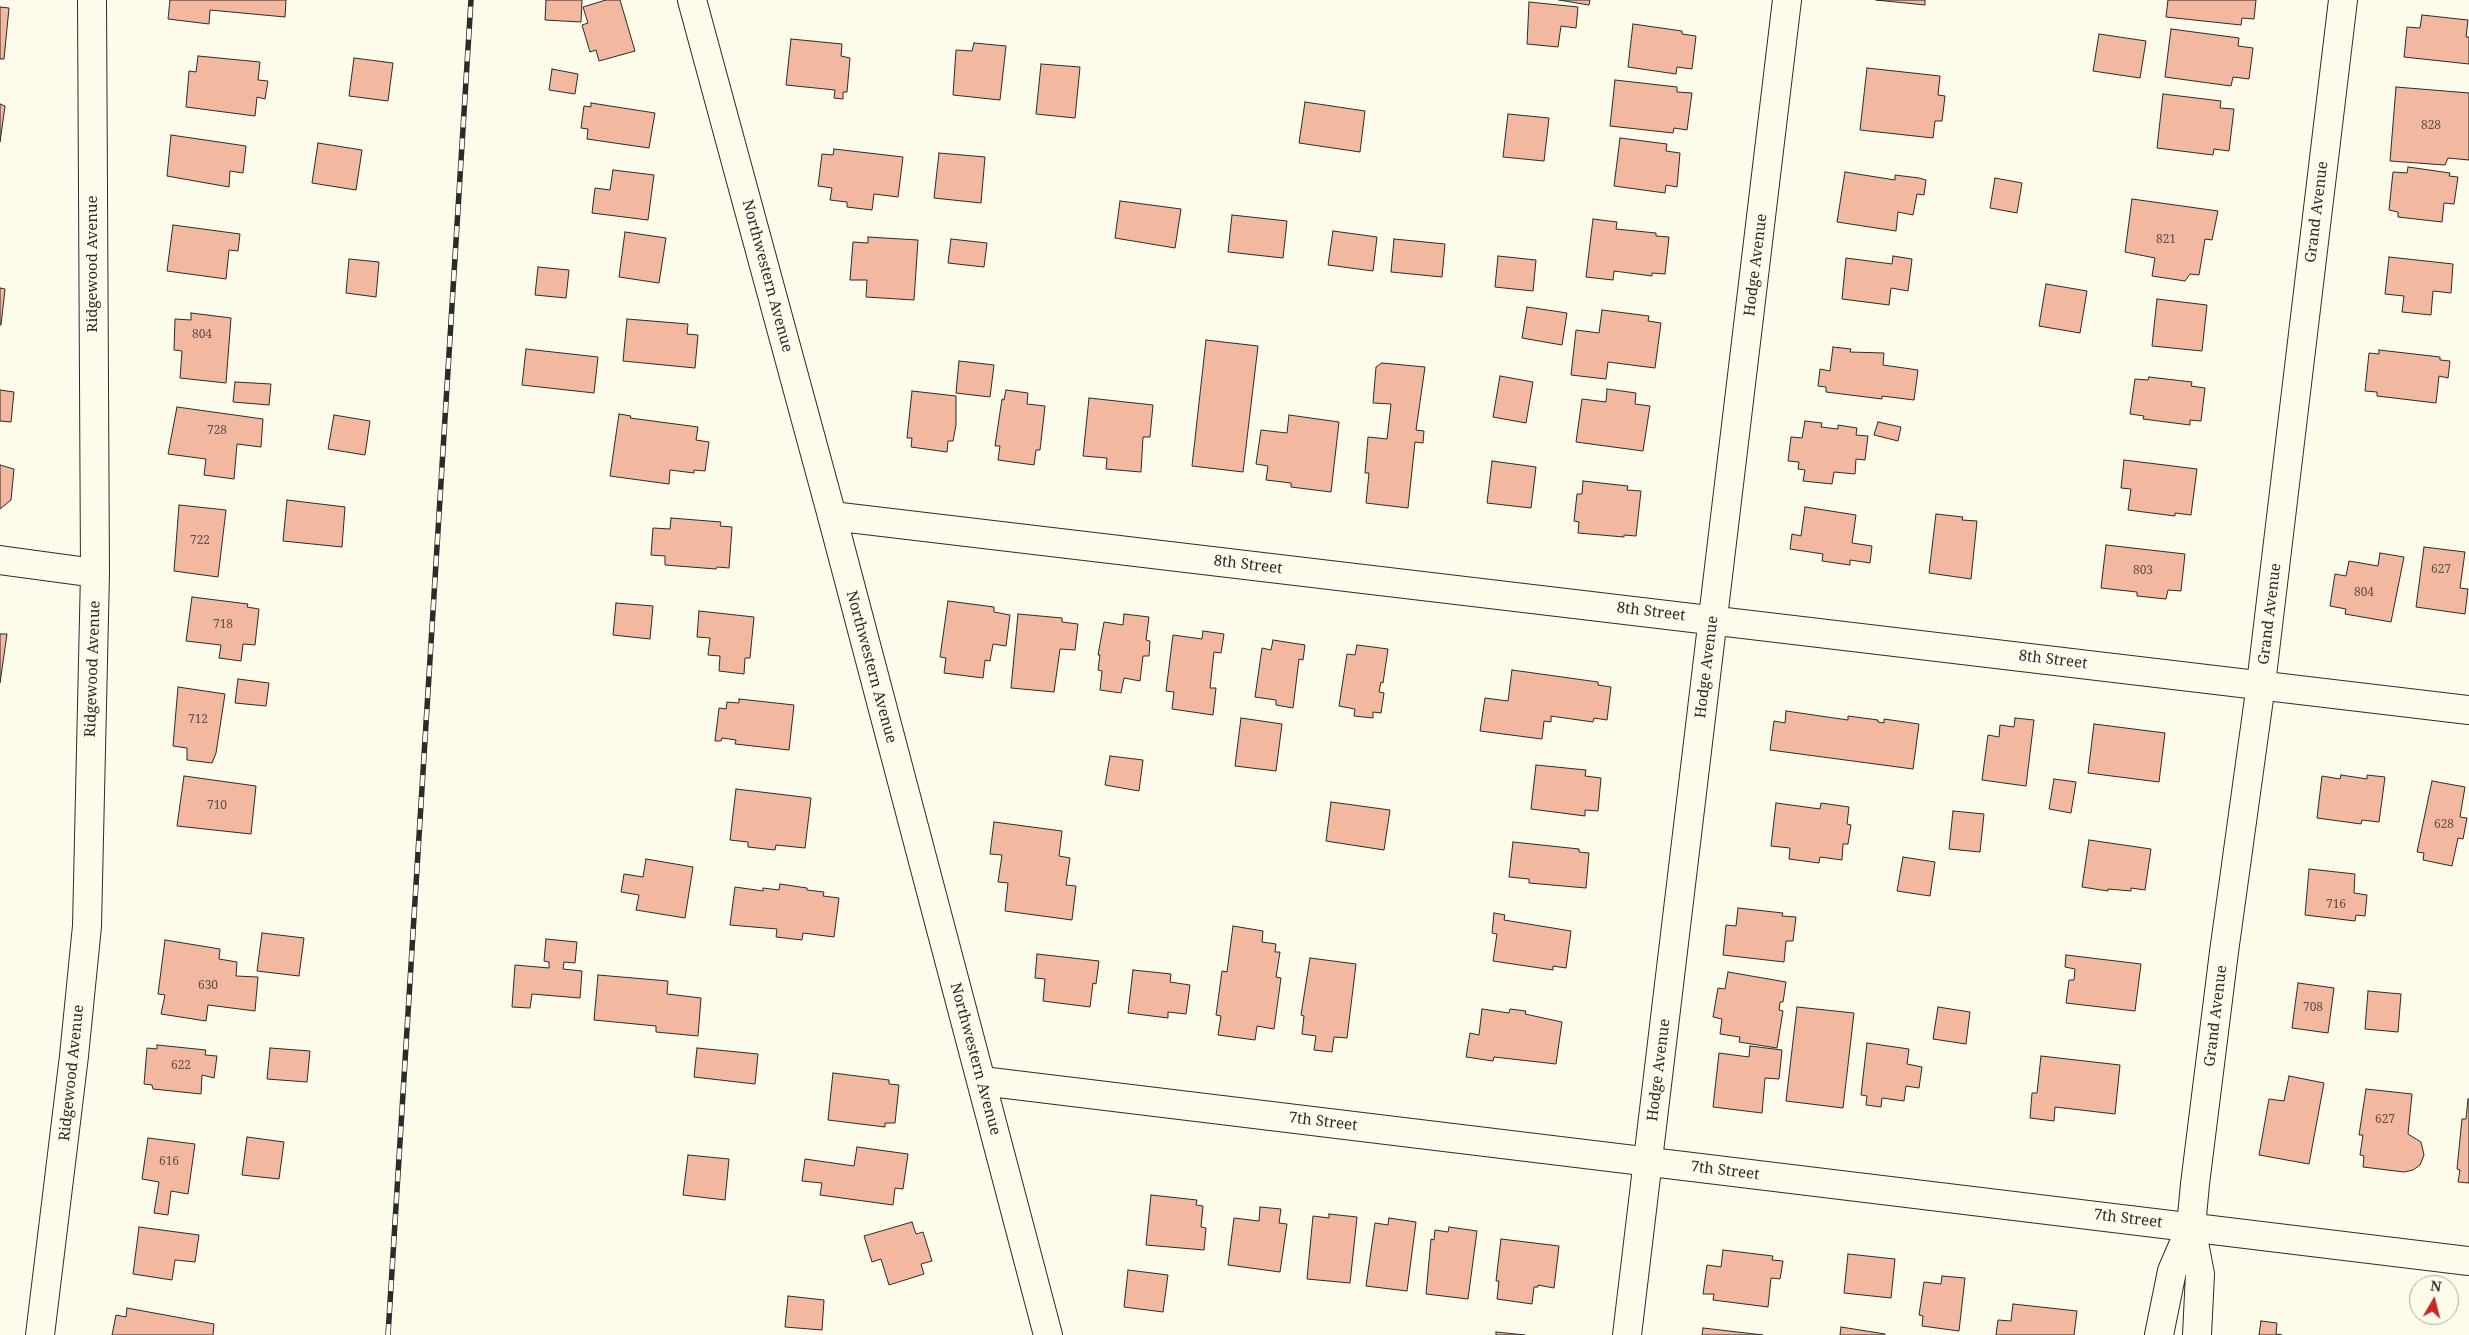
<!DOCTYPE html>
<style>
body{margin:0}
#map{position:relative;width:2469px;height:1335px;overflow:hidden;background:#fdfbea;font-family:"Noto Serif",serif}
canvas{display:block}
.north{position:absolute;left:2409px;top:1275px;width:50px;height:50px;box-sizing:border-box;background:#fdfbea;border:1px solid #a9a89e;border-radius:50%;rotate:8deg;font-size:14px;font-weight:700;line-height:20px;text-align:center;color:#2b2b2b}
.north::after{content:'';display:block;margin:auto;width:18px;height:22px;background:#c62828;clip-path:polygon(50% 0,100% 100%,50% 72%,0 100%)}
</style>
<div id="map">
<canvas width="2469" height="1335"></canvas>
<div class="north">N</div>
</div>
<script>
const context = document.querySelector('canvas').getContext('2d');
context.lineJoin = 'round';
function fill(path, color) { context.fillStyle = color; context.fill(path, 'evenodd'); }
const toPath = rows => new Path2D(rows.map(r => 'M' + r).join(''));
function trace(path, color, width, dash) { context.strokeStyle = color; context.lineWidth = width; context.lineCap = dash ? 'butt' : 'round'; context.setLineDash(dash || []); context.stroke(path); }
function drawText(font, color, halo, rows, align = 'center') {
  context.font = font + ' "Noto Serif",serif'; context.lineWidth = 4; context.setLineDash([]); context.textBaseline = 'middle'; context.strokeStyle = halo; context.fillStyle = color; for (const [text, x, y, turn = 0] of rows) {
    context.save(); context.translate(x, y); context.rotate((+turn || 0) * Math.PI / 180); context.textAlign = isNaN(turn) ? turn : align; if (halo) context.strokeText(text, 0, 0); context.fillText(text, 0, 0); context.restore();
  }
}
const building = toPath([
 [170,0,286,0,285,17,210,10,209,24,168,19,170,0],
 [546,0,582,0,581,22,545,20,546,0],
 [606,0,620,0,635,51,599,61,596,50,590,52,582,25,588,23,583,7,606,0],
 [1559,0,1590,0,1589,5,1559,0],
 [1876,0,1925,0,1925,5,1876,0],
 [2168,0,2256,0,2254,19,2242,18,2241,25,2166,17,2168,0],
 [1529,2,1578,7,1576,28,1561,26,1558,47,1527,44,1529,2],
 [0,7,9,8,4,59,0,59,0,7],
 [2422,15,2468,20,2466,37,2469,37,2469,64,2404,57,2407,27,2420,28,2422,15],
 [1633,24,1682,31,1682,34,1696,36,1692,69,1677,67,1676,74,1628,67,1633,24],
 [2171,29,2239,38,2238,46,2253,48,2249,79,2233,77,2231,86,2165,77,2171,29],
 [2099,34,2146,41,2140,78,2093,71,2099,34],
 [791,39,842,44,841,56,850,58,847,92,843,92,843,99,834,98,835,90,786,85,791,39],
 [974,43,1006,46,1000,100,953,95,956,50,972,51,974,43],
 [198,56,260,62,258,80,268,81,265,99,257,97,255,116,186,107,189,71,196,72,198,56],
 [354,58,393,63,388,101,349,96,354,58],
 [1041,64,1080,67,1075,118,1036,114,1041,64],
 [1867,68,1940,76,1938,95,1945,96,1942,121,1935,121,1933,138,1860,130,1867,68],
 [552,69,578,74,575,94,549,90,552,69],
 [1615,80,1677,87,1677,92,1692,93,1687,130,1674,128,1673,133,1610,126,1615,80],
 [2396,87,2469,93,2469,160,2448,158,2445,165,2390,161,2396,87],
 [2163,94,2221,101,2220,108,2234,109,2229,151,2214,149,2213,155,2157,148,2163,94],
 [1305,102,1365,111,1360,152,1299,143,1305,102],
 [591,103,655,113,649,148,587,139,588,129,581,128,584,106,591,107,591,103],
 [0,104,5,106,0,142,0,104],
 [1508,114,1549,118,1544,161,1503,157,1508,114],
 [171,135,246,146,243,173,230,171,229,187,167,176,171,135],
 [1620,138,1667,144,1666,151,1680,153,1677,187,1666,185,1665,193,1614,186,1620,138],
 [318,143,362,150,356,190,312,183,318,143],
 [834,149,903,157,898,197,874,194,872,210,847,207,847,202,830,200,832,188,818,186,822,154,833,155,834,149],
 [939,153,985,157,981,203,934,198,939,153],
 [2408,167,2450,173,2449,176,2458,177,2454,204,2444,203,2442,222,2398,217,2398,212,2389,210,2393,172,2407,173,2408,167],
 [613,170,654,175,648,220,592,213,595,188,610,190,613,170],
 [1845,172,1895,180,1895,175,1919,178,1926,180,1924,195,1917,194,1913,215,1898,212,1896,231,1837,222,1845,172],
 [1995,178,2022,183,2017,213,1990,208,1995,178],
 [2132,199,2218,211,2212,240,2205,239,2199,275,2190,274,2185,281,2152,276,2155,258,2125,252,2132,199],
 [1120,201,1181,209,1175,248,1115,238,1120,201],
 [1232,215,1287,221,1283,258,1228,252,1232,215],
 [1593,219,1617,222,1616,229,1656,233,1656,236,1669,237,1665,274,1652,273,1652,276,1614,271,1613,280,1586,277,1593,219],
 [173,225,240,234,238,251,229,250,226,279,167,271,173,225],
 [1333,231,1377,237,1373,271,1328,265,1333,231],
 [625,232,666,238,659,283,619,277,625,232],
 [868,237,918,240,914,300,866,297,867,280,850,280,853,242,868,243,868,237],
 [951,239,987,243,984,267,948,263,951,239],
 [1394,239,1445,244,1442,277,1391,272,1394,239],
 [1498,256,1536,260,1533,291,1495,287,1498,256],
 [1893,256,1912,259,1908,291,1891,288,1889,305,1842,299,1846,258,1892,264,1893,256],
 [2389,257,2453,264,2451,293,2433,291,2431,315,2402,312,2404,296,2385,294,2389,257],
 [349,259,379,262,376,297,346,293,349,259],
 [538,267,569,270,566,298,535,295,538,267],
 [2046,284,2087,291,2080,333,2039,326,2046,284],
 [0,288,5,289,1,325,0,325,0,288],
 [2157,299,2207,305,2202,351,2152,346,2157,299],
 [1527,307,1567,313,1562,345,1522,338,1527,307],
 [1602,310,1649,316,1648,321,1661,323,1655,368,1608,362,1606,379,1571,375,1576,330,1599,333,1602,310],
 [191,313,231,318,226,383,180,378,182,351,174,350,175,319,191,320,191,313],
 [627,319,688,324,687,334,698,335,695,368,623,361,627,319],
 [1206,340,1258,346,1243,472,1192,466,1206,340],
 [1833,347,1851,349,1850,352,1884,353,1883,365,1918,370,1914,400,1882,396,1882,399,1826,392,1826,387,1818,386,1820,369,1830,371,1833,347],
 [526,349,598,357,594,393,522,385,526,349],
 [2379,350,2440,357,2440,360,2450,361,2448,378,2439,376,2436,403,2377,396,2377,392,2365,391,2369,353,2379,354,2379,350],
 [959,361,994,365,990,397,956,393,959,361],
 [1382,363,1425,367,1416,430,1424,431,1423,443,1415,442,1408,508,1366,503,1369,473,1365,473,1368,437,1387,439,1391,404,1373,403,1376,367,1382,363],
 [1500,376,1533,382,1526,423,1493,417,1500,376],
 [2149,377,2192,382,2191,386,2205,388,2201,421,2190,420,2190,425,2143,419,2144,416,2130,414,2135,379,2148,380,2149,377],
 [235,382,271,384,269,405,233,402,235,382],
 [1607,389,1636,393,1635,404,1650,406,1643,451,1576,442,1582,399,1606,402,1607,389],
 [0,390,14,392,11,422,0,421,0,390],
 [1006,390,1028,393,1027,404,1045,406,1040,450,1036,450,1034,465,998,460,1000,446,995,446,1002,399,1004,400,1006,390],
 [912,391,956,396,956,425,953,441,948,441,947,452,911,447,912,438,907,438,912,391],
 [1089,398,1153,405,1150,437,1143,437,1141,472,1106,469,1107,458,1083,456,1089,398],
 [177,407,263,419,261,447,237,444,234,479,204,475,206,459,168,454,177,407],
 [619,414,631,416,630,418,698,427,696,440,709,442,705,471,694,470,694,473,670,470,669,484,610,476,619,414],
 [334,415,370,421,365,455,328,449,334,415],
 [1289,415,1339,422,1331,492,1291,487,1291,483,1266,480,1268,466,1256,464,1261,430,1287,433,1289,415],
 [1805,421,1822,423,1821,427,1838,429,1838,425,1857,428,1856,435,1868,436,1865,460,1856,459,1855,474,1834,472,1832,484,1803,481,1805,470,1798,469,1799,462,1788,461,1791,437,1802,438,1805,421],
 [1878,422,1901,427,1898,441,1874,435,1878,422],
 [2124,460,2197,469,2191,515,2175,513,2175,516,2128,510,2131,489,2121,488,2124,460],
 [1492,461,1536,467,1531,508,1487,503,1492,461],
 [0,465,14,469,11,500,0,509,0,465],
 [1583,481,1628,486,1627,490,1641,491,1636,536,1624,535,1624,537,1578,533,1579,522,1574,521,1577,494,1582,494,1583,481],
 [287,500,345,507,342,547,283,541,287,500],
 [179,505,226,510,218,577,174,571,179,505],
 [1805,507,1856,515,1852,543,1872,546,1870,563,1850,560,1850,565,1822,561,1823,554,1790,549,1792,534,1801,536,1805,507],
 [1936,514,1963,517,1962,520,1977,521,1971,579,1929,573,1936,514],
 [671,518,721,522,720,526,732,527,729,568,717,567,716,569,665,565,665,556,651,555,653,528,670,529,671,518],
 [2106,545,2185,554,2181,591,2168,590,2166,599,2137,596,2137,592,2101,588,2106,545],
 [2424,547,2465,552,2460,588,2468,589,2465,614,2416,607,2424,547],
 [2380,553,2404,557,2391,622,2345,614,2346,609,2330,606,2335,574,2346,576,2349,561,2378,566,2380,553],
 [192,597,248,604,247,607,259,609,255,645,243,644,241,661,219,658,221,645,186,641,192,597],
 [948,601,994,607,994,612,1010,615,1006,646,993,644,990,661,985,660,983,678,944,673,946,658,940,657,948,601],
 [616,603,653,606,650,639,613,635,616,603],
 [699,611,754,617,750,658,745,658,744,674,719,671,720,656,708,655,710,638,697,637,699,611],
 [1018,614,1062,618,1062,622,1078,624,1075,650,1060,649,1054,692,1011,688,1018,614],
 [1124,614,1149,617,1146,640,1150,641,1149,656,1143,656,1140,681,1124,678,1121,693,1100,690,1102,671,1098,670,1100,655,1098,655,1104,622,1123,625,1124,614],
 [1203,631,1224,634,1221,653,1214,652,1210,688,1216,688,1213,715,1172,709,1174,692,1166,691,1173,635,1202,639,1203,631],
 [0,634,7,634,0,683,0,634],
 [1273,640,1305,645,1303,660,1299,659,1293,708,1276,705,1276,700,1255,697,1262,648,1271,650,1273,640],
 [1357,645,1388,649,1383,683,1381,682,1379,692,1384,693,1381,713,1373,712,1373,718,1354,716,1355,709,1339,706,1347,654,1355,655,1357,645],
 [1512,670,1598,682,1598,685,1611,687,1607,720,1594,718,1593,722,1551,716,1551,722,1544,721,1542,739,1480,731,1485,698,1508,701,1512,670],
 [238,679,269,683,266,706,235,703,238,679],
 [178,687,225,694,216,753,212,763,187,760,187,748,173,746,178,687],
 [739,699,794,705,789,750,735,744,736,740,722,738,721,741,715,741,719,708,726,709,727,702,739,703,739,699],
 [1786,711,1848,720,1848,716,1878,720,1878,722,1884,723,1884,719,1919,724,1913,769,1770,750,1774,721,1785,723,1786,711],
 [1241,718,1282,724,1276,771,1235,766,1241,718],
 [2015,718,2034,720,2026,786,1982,780,1988,735,1999,737,2000,725,2014,727,2015,718],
 [2094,724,2165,733,2159,782,2088,773,2094,724],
 [1110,756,1143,760,1139,791,1105,785,1110,756],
 [1536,765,1586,770,1585,776,1601,778,1598,811,1585,810,1585,816,1531,809,1536,765],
 [2341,775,2367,779,2367,775,2385,777,2379,822,2362,820,2361,824,2317,818,2322,776,2340,779,2341,775],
 [184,776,256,786,251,834,177,826,184,776],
 [2054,779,2076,782,2071,813,2049,809,2054,779],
 [2432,781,2465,787,2460,817,2467,818,2463,839,2458,838,2452,866,2423,860,2424,853,2417,852,2432,781],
 [736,789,811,798,805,848,776,845,775,850,748,847,748,842,730,840,736,789],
 [1331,802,1390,810,1384,850,1326,841,1331,802],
 [1776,803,1820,809,1821,803,1849,807,1847,824,1851,825,1848,844,1843,844,1842,860,1820,857,1819,863,1789,859,1790,848,1771,846,1776,803],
 [1953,811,1984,814,1980,852,1949,849,1953,811],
 [994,822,1062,831,1059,856,1070,858,1066,885,1076,886,1072,920,1005,911,1008,883,998,882,1002,855,990,854,994,822],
 [2089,840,2151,849,2145,890,2131,888,2131,891,2108,889,2108,891,2082,887,2089,840],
 [1513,842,1579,849,1579,852,1589,853,1586,888,1529,883,1529,879,1509,877,1513,842],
 [1903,857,1935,862,1930,896,1897,891,1903,857],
 [646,859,693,867,685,918,636,910,639,895,621,892,624,874,643,877,646,859],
 [2309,869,2355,874,2354,893,2367,895,2365,916,2356,915,2355,921,2305,915,2309,869],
 [780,884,807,888,807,890,824,892,823,896,839,898,834,937,803,933,802,940,776,937,777,929,730,925,735,887,763,891,763,888,779,890,780,884],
 [1738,908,1783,913,1782,916,1796,917,1793,941,1786,941,1784,962,1723,955,1726,925,1736,926,1738,908],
 [1494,913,1505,915,1504,920,1571,931,1566,968,1553,966,1553,970,1493,961,1497,934,1492,933,1494,913],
 [1233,926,1263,931,1262,942,1276,944,1275,952,1280,952,1276,977,1281,978,1274,1029,1257,1026,1255,1040,1218,1035,1221,1016,1216,1015,1222,971,1227,972,1233,926],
 [262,933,304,938,299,976,257,971,262,933],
 [546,939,577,942,575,963,564,962,563,969,582,971,580,998,532,994,530,1008,512,1007,515,965,549,968,549,962,544,961,546,939],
 [165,940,220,949,219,959,237,962,236,976,258,977,255,1011,208,1005,206,1021,161,1014,165,995,158,994,165,940],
 [1037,954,1099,961,1096,984,1093,983,1090,1007,1043,1001,1045,979,1035,978,1037,954],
 [2066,955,2141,964,2135,1011,2066,1003,2069,980,2074,980,2075,969,2065,967,2066,955],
 [1310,958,1356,964,1347,1038,1334,1037,1332,1052,1314,1050,1316,1036,1302,1034,1304,1016,1301,1015,1310,958],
 [1133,970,1171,974,1170,982,1190,985,1186,1014,1168,1012,1168,1018,1128,1013,1133,970],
 [1728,972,1786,982,1783,1002,1780,1002,1779,1010,1783,1011,1777,1048,1739,1042,1740,1037,1720,1034,1722,1019,1713,1017,1718,988,1725,989,1728,972],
 [598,975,668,981,667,994,701,998,698,1036,656,1032,656,1026,594,1020,598,975],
 [2298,983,2334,988,2328,1033,2292,1028,2298,983],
 [2368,991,2401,994,2398,1032,2365,1029,2368,991],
 [1797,1007,1854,1013,1843,1108,1786,1101,1797,1007],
 [1938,1007,1970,1012,1966,1044,1933,1039,1938,1007],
 [1482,1009,1509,1013,1510,1009,1526,1011,1525,1014,1562,1022,1556,1064,1494,1057,1493,1061,1466,1057,1470,1033,1479,1035,1482,1009],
 [1867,1043,1909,1049,1907,1064,1922,1067,1919,1088,1906,1086,1904,1101,1882,1098,1881,1107,1866,1105,1867,1096,1861,1095,1867,1043],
 [157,1045,206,1050,205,1055,217,1056,214,1078,202,1075,201,1094,153,1089,152,1085,144,1084,147,1048,157,1049,157,1045],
 [1750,1046,1782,1050,1779,1079,1765,1078,1762,1113,1713,1107,1719,1053,1749,1057,1750,1046],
 [270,1048,310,1051,307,1082,267,1079,270,1048],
 [697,1048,758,1054,755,1084,694,1077,697,1048],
 [2041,1056,2120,1065,2115,1114,2055,1107,2054,1121,2030,1118,2032,1093,2037,1093,2041,1056],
 [833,1073,889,1080,889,1084,899,1085,895,1123,885,1123,885,1127,828,1120,833,1073],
 [2289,1076,2324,1083,2309,1164,2259,1155,2269,1099,2284,1101,2289,1076],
 [2366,1089,2412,1094,2408,1134,2421,1142,2424,1155,2420,1165,2413,1170,2404,1172,2363,1167,2364,1156,2360,1155,2363,1135,2359,1135,2366,1089],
 [2468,1099,2469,1099,2469,1183,2458,1182,2460,1170,2457,1169,2462,1119,2466,1119,2468,1099],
 [247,1137,284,1142,279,1179,242,1175,247,1137],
 [148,1138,195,1144,188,1194,171,1191,168,1215,154,1213,159,1182,142,1179,148,1138],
 [857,1147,908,1154,903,1189,895,1188,893,1205,820,1195,822,1183,802,1181,805,1159,854,1166,857,1147],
 [688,1155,729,1159,725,1200,683,1195,688,1155],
 [1151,1195,1197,1200,1196,1205,1203,1206,1201,1227,1206,1228,1204,1250,1146,1245,1151,1195],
 [1260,1207,1281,1209,1279,1223,1287,1224,1280,1272,1228,1265,1234,1218,1259,1221,1260,1207],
 [1329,1214,1357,1217,1350,1283,1307,1279,1313,1216,1329,1218,1329,1214],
 [1389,1218,1416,1222,1407,1291,1366,1286,1375,1223,1388,1225,1389,1218],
 [912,1222,916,1234,923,1232,932,1261,921,1264,924,1274,889,1285,881,1259,872,1262,864,1236,912,1222],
 [139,1227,199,1235,195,1262,175,1260,172,1280,133,1274,139,1227],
 [1449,1227,1477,1231,1468,1299,1426,1294,1431,1239,1434,1240,1435,1230,1448,1232,1449,1227],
 [1501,1239,1559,1246,1554,1288,1538,1285,1538,1287,1534,1287,1532,1304,1497,1299,1499,1281,1496,1281,1501,1239],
 [1723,1250,1773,1256,1772,1260,1783,1261,1780,1279,1771,1278,1768,1307,1713,1300,1714,1294,1703,1294,1707,1265,1721,1267,1723,1250],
 [1848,1254,1895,1259,1891,1298,1844,1293,1848,1254],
 [1128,1270,1168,1275,1163,1312,1124,1307,1128,1270],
 [1942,1276,1965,1278,1959,1331,1922,1326,1923,1316,1919,1315,1924,1282,1941,1284,1942,1276],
 [788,1296,824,1300,822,1330,785,1327,788,1296],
 [2013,1304,2077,1311,2074,1335,1996,1335,1998,1320,2011,1321,2013,1304],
 [127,1308,214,1324,213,1335,112,1335,116,1315,126,1317,127,1308],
 [2261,1321,2277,1323,2276,1334,2282,1335,2259,1335,2261,1321],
 [1841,1327,1885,1334,1885,1335,1840,1335,1841,1327],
 [1703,1328,1763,1335,1702,1335,1703,1328],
 [1496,1332,1525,1335,1496,1335,1496,1332]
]);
fill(building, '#f2b8a0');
trace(building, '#2b2b2b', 1);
const minor = toPath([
 [832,516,2469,710],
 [0,560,95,573],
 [982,1081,2469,1261],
 [40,1335,74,1056,87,926,95,573,92,0],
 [1627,1335,1787,0]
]);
const tertiary = toPath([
 [692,0,832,516,1048,1335]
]);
const primary = toPath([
 [2159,1335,2172,1271,2191,1227],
 [2197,1335,2200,1274,2191,1227,2195,1184,2224,952,2261,684,2343,0]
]);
trace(minor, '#2b2b2b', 30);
trace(tertiary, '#2b2b2b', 30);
trace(primary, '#2b2b2b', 30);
trace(minor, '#fdfbea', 28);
trace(tertiary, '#fdfbea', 28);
trace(primary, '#fdfbea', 28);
const rail = toPath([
 [388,1335,471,0]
]);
trace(rail, '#2b2b2b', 5.5);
trace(rail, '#fdfbea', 4, [11]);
drawText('12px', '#5d4e48', null, [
 ["828",2431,126],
 ["821",2166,240],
 ["804",202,335],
 ["728",217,431],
 ["722",200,541],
 ["627",2441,570],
 ["803",2143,571],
 ["804",2364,593],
 ["718",223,625],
 ["712",198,720],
 ["710",217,806],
 ["628",2444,825],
 ["716",2336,905],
 ["630",208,986],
 ["708",2313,1008],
 ["622",181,1066],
 ["627",2385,1120],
 ["616",169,1162]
]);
drawText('15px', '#2b2b2b', '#fdfbea', [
 ["Grand Avenue",2317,212,-83],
 ["Ridgewood Avenue",93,264,-90],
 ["Hodge Avenue",1756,265,-83],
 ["Northwestern Avenue",767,276,75],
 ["8th Street",1248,565,7],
 ["8th Street",1651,612,7],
 ["Grand Avenue",2270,614,-83],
 ["8th Street",2053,660,7],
 ["Northwestern Avenue",871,667,75],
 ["Hodge Avenue",1707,667,-83],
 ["Ridgewood Avenue",93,669,-88],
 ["Grand Avenue",2216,1016,-83],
 ["Northwestern Avenue",975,1059,75],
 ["Hodge Avenue",1659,1070,-83],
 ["Ridgewood Avenue",72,1073,-84],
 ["7th Street",1323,1122,7],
 ["7th Street",1725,1171,7],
 ["7th Street",2128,1219,7]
]);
</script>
